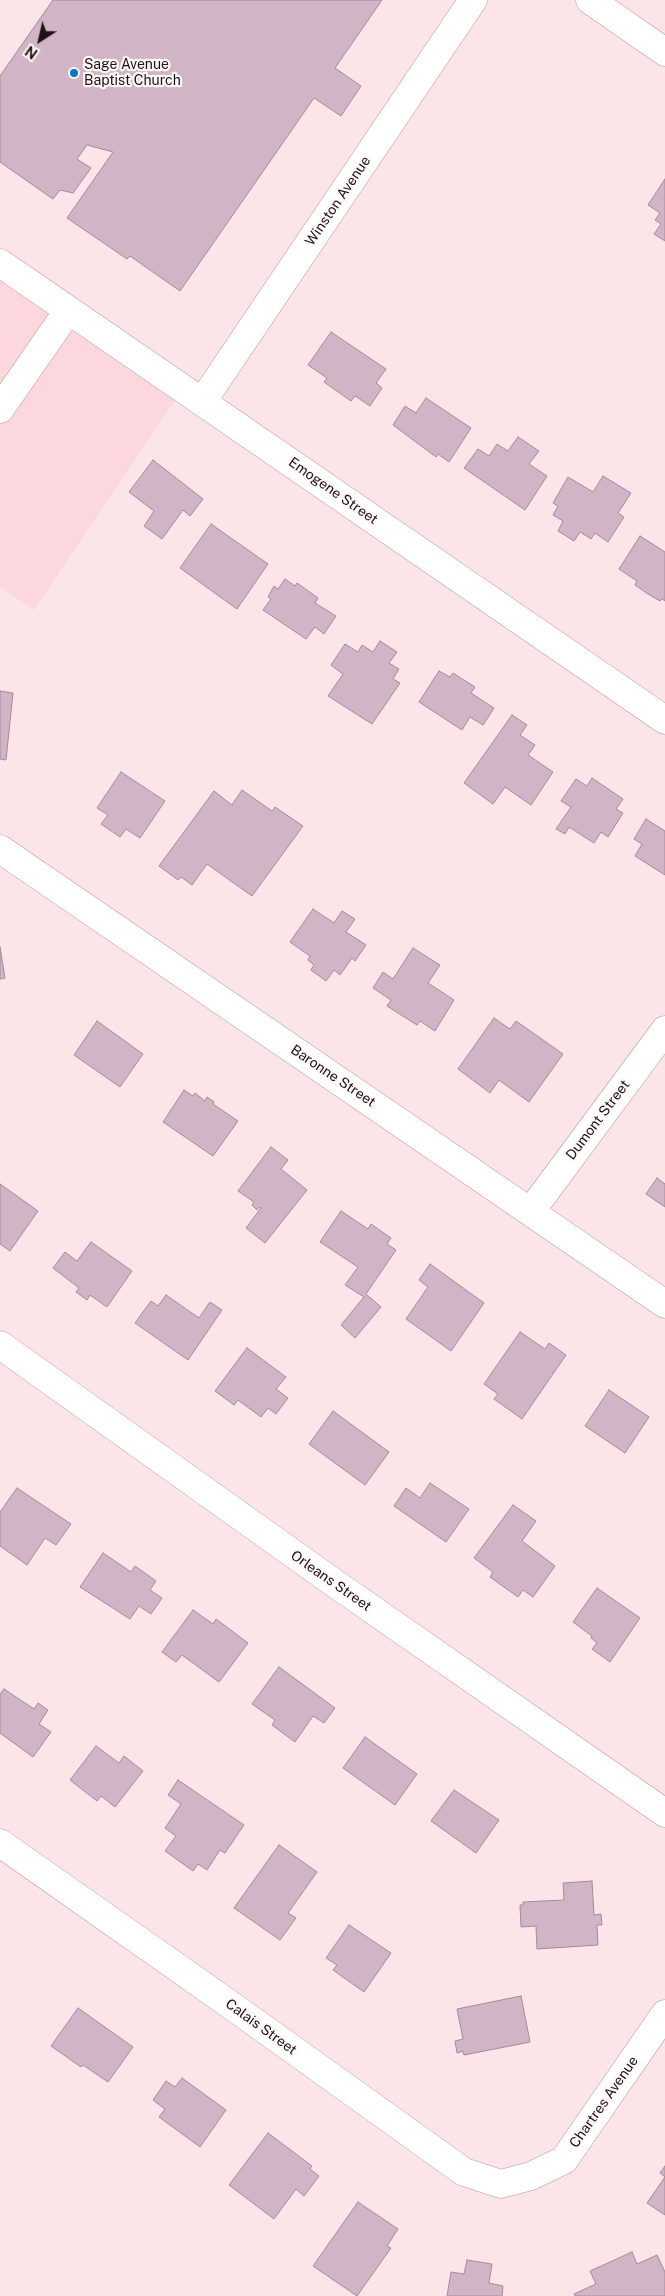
<!DOCTYPE html>
<style>
body{margin:0}
#map{position:relative;width:665px;height:2296px;overflow:hidden;background:#fbe5e9;font-family:"Public Sans",sans-serif}
canvas{display:block}
.north{position:absolute;left:15px;top:15px;width:50px;height:50px;-webkit-text-stroke:4px #fef7f8;paint-order:stroke;rotate:215deg;font-size:14px;font-weight:700;line-height:20px;text-align:center;color:#1f1315}
.north::after{content:'';display:block;margin:auto;width:18px;height:22px;background:#1f1315;clip-path:polygon(50% 0,100% 100%,50% 72%,0 100%)}
</style>
<div id="map">
<canvas width="665" height="2296"></canvas>
<div class="north">N</div>
</div>
<script>
const context = document.querySelector('canvas').getContext('2d');
context.lineJoin = 'round';
function fill(path, color) { context.fillStyle = color; context.fill(path, 'evenodd'); }
const toPath = rows => new Path2D(rows.map(r => 'M' + r).join(''));
function trace(path, color, width, dash) { context.strokeStyle = color; context.lineWidth = width; context.lineCap = dash ? 'butt' : 'round'; context.setLineDash(dash || []); context.stroke(path); }
function drawText(font, color, halo, rows, align = 'center') {
  context.font = font + ' "Public Sans",sans-serif'; context.lineWidth = 4.5; context.setLineDash([]); context.textBaseline = 'middle'; context.strokeStyle = halo; context.fillStyle = color; for (const [text, x, y, turn = 0] of rows) {
    context.save(); context.translate(x, y); context.rotate((+turn || 0) * Math.PI / 180); context.textAlign = isNaN(turn) ? turn : align; if (halo) context.strokeText(text, 0, 0); context.fillText(text, 0, 0); context.restore();
  }
}
fill(toPath([
 [0,279,175,400,34,610,0,587]
]), '#fcd8de');
const building = toPath([
 [53,0,382,0,335,68,361,86,341,116,314,98,180,291,130,256,127,259,67,218,113,152,87,145,77,159,91,168,73,193,60,190,53,199,0,162,0,76,53,0],
 [665,179,665,241,654,234,661,224,655,220,660,213,648,205,665,179],
 [331,332,386,369,376,383,382,388,370,406,355,396,351,401,324,382,327,378,308,365,331,332],
 [426,398,471,428,449,462,438,454,436,457,393,425,405,406,416,413,426,398],
 [518,437,539,451,529,464,547,476,525,510,464,468,478,449,489,456,497,444,508,451,518,437],
 [153,460,203,499,190,516,183,510,162,539,144,526,154,511,129,492,153,460],
 [603,476,631,493,618,513,624,517,608,542,595,533,591,539,580,532,574,541,558,531,563,521,553,515,558,506,553,503,568,477,593,492,603,476],
 [211,524,268,564,237,609,180,568,211,524],
 [640,536,665,552,665,601,662,599,660,601,648,594,635,585,637,581,619,569,640,536],
 [285,579,295,586,297,583,318,598,315,603,336,616,324,634,315,627,306,639,263,610,271,599,268,597,274,586,278,589,285,579],
 [380,641,397,652,389,663,399,669,393,679,400,683,372,724,328,696,343,674,331,665,345,644,358,652,362,645,373,652,380,641],
 [439,671,450,677,453,673,475,687,471,693,494,708,483,725,470,717,462,730,419,702,439,671],
 [0,691,13,693,6,760,0,759,0,691],
 [512,715,527,725,520,735,535,745,528,755,553,772,531,805,505,787,493,804,464,783,512,715],
 [121,772,165,801,140,838,126,829,120,837,101,824,108,815,97,808,121,772],
 [592,778,623,799,616,809,623,813,608,837,601,832,594,843,569,827,565,834,556,829,571,807,561,801,576,779,587,786,592,778],
 [242,790,272,811,275,807,303,826,252,896,207,864,192,885,181,877,178,880,159,866,214,791,232,805,242,790],
 [646,819,665,831,665,875,635,856,642,844,634,839,646,819],
 [313,909,334,923,342,911,355,919,346,932,366,945,355,961,352,958,340,975,334,970,326,981,311,970,314,965,308,960,310,956,290,942,313,909],
 [0,947,5,978,0,979,0,947],
 [413,948,440,965,428,983,454,1000,435,1031,420,1021,417,1025,387,1006,391,1000,373,988,383,972,393,979,413,948],
 [494,1018,510,1029,516,1021,563,1054,529,1102,499,1080,490,1093,458,1069,494,1018],
 [97,1021,143,1054,120,1087,74,1055,97,1021],
 [184,1090,193,1096,195,1093,205,1101,207,1097,214,1102,213,1104,238,1121,213,1156,163,1122,184,1090],
 [271,1147,288,1160,281,1169,307,1190,265,1243,246,1228,261,1208,259,1207,257,1210,252,1205,254,1202,238,1191,271,1147],
 [657,1178,665,1184,665,1207,646,1194,657,1178],
 [0,1184,38,1211,10,1251,0,1244,0,1184],
 [341,1211,368,1229,371,1224,391,1238,387,1244,396,1250,366,1294,381,1307,355,1338,341,1325,364,1297,345,1285,358,1267,320,1242,341,1211],
 [91,1242,132,1271,107,1307,90,1295,87,1300,76,1292,79,1288,53,1268,65,1252,77,1261,91,1242],
 [430,1264,484,1303,451,1351,406,1319,428,1287,419,1280,430,1264],
 [166,1295,199,1318,210,1302,222,1310,188,1360,135,1323,151,1301,158,1306,166,1295],
 [520,1332,545,1349,549,1343,566,1355,522,1419,494,1399,498,1394,484,1384,520,1332],
 [247,1348,286,1377,276,1389,288,1398,276,1414,268,1408,261,1417,238,1400,234,1405,215,1391,247,1348],
 [609,1390,649,1417,625,1453,585,1426,609,1390],
 [333,1411,389,1452,365,1485,309,1444,333,1411],
 [430,1483,469,1509,446,1542,394,1506,406,1488,420,1498,430,1483],
 [17,1488,71,1524,56,1545,45,1538,27,1565,0,1546,0,1512,17,1488],
 [513,1505,536,1521,522,1541,555,1566,533,1597,523,1590,518,1597,490,1577,493,1572,474,1558,513,1505],
 [103,1553,131,1572,135,1566,156,1581,150,1590,162,1598,151,1614,139,1606,130,1619,80,1587,103,1553],
 [597,1588,640,1618,610,1662,592,1649,597,1643,591,1638,592,1636,573,1622,597,1588],
 [193,1610,213,1624,216,1619,248,1643,219,1682,182,1655,176,1662,162,1652,193,1610],
 [279,1667,335,1708,324,1723,313,1716,295,1742,272,1725,275,1720,252,1704,279,1667],
 [4,1689,34,1709,38,1703,48,1710,39,1724,51,1732,33,1757,0,1733,0,1694,4,1689],
 [365,1737,417,1774,395,1805,343,1768,365,1737],
 [96,1746,119,1763,124,1756,143,1771,115,1807,101,1796,97,1801,70,1780,96,1746],
 [178,1780,244,1825,225,1853,220,1850,207,1870,198,1864,193,1871,165,1851,176,1836,165,1828,181,1804,168,1795,178,1780],
 [454,1790,499,1820,476,1853,431,1821,454,1790],
 [279,1845,317,1872,288,1913,296,1918,280,1940,234,1908,279,1845],
 [592,1881,594,1915,601,1914,602,1925,597,1925,598,1945,537,1949,536,1926,521,1927,520,1905,523,1905,523,1902,564,1900,563,1883,592,1881],
 [349,1925,391,1953,364,1992,333,1970,337,1965,326,1958,349,1925],
 [521,1996,530,2042,464,2055,463,2051,457,2053,455,2041,463,2039,457,2009,521,1996],
 [78,2008,133,2047,108,2082,83,2065,81,2067,51,2046,78,2008],
 [182,2078,226,2110,200,2147,159,2117,165,2109,153,2100,166,2081,175,2087,182,2078],
 [268,2133,312,2166,310,2169,319,2176,304,2196,296,2189,274,2219,229,2185,268,2133],
 [665,2166,665,2177,660,2173,665,2166],
 [665,2177,665,2215,647,2203,665,2177],
 [358,2202,398,2229,387,2246,391,2248,357,2296,313,2266,358,2202],
 [632,2252,637,2264,657,2255,665,2272,665,2296,575,2296,574,2294,596,2284,590,2271,632,2252],
 [467,2260,492,2264,489,2283,503,2286,502,2296,447,2296,451,2272,464,2274,467,2260]
]);
fill(building, '#d1b4c5');
trace(building, '#a68a9a', 1);
const minor = toPath([
 [590,0,665,52],
 [0,263,665,720],
 [202,402,473,0],
 [0,409,68,311],
 [0,849,665,1304],
 [531,1211,665,1030],
 [0,1345,340,1587,665,1813],
 [0,1843,235,2008,464,2172,501,2184,531,2176,564,2160,665,2014]
]);
trace(minor, '#ba999f', 29);
trace(minor, '#fff', 28);
for (const [x, y, r, color] of [
 [74,73,5,"#027ac4"]
]) { const dot = new Path2D(); dot.arc(x, y, r, 0, 2 * Math.PI); context.fillStyle = color; context.fill(dot); trace(dot, '#fef7f8', 2); }
drawText('14px', '#1f1315', '#fef7f8', [
 ["Sage Avenue",84,65],
 ["Baptist Church",84,81]
], 'left');
drawText('14px', '#1f1315', '#fef7f8', [
 ["Winston Avenue",338,201,-56],
 ["Emogene Street",333,491,35],
 ["Baronne Street",333,1076,34],
 ["Dumont Street",598,1120,-53],
 ["Orleans Street",331,1581,35],
 ["Calais Street",261,2027,36],
 ["Chartres Avenue",604,2102,-55]
]);
</script>
